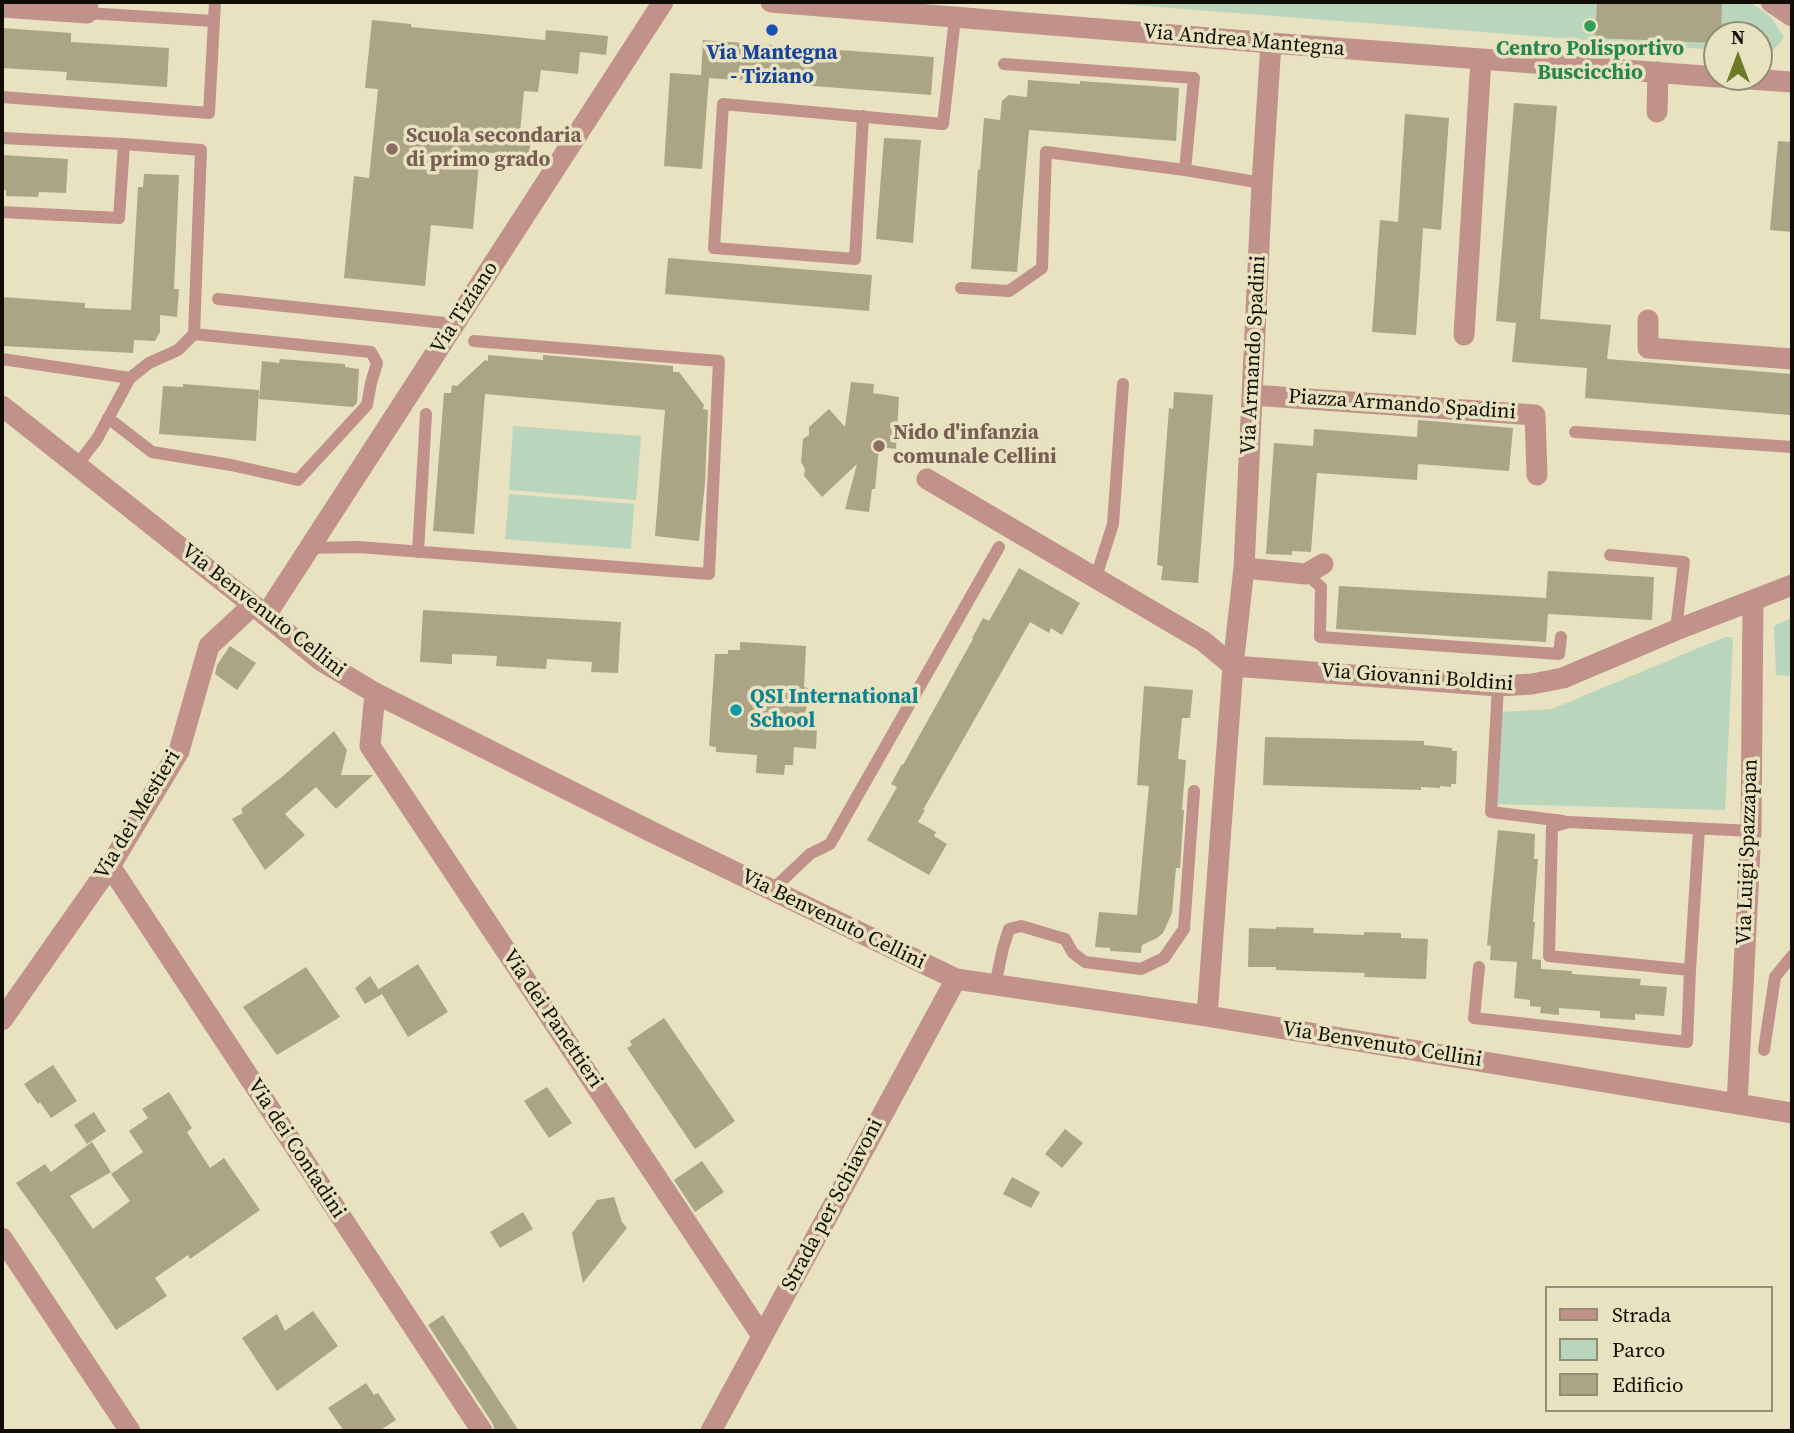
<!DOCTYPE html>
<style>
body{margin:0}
#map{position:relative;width:1794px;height:1433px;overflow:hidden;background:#e8e2c1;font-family:"Source Serif 4",serif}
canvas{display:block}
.frame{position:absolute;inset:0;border:4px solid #100e04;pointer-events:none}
.legend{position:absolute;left:1545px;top:1286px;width:228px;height:126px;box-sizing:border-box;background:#e8e2c1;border:2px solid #928d75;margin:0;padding:9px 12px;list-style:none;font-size:21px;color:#100e04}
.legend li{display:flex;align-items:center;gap:14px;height:35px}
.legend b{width:35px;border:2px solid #928d75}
.north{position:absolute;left:1703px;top:21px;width:70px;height:70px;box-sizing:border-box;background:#e8e2c1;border:2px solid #928d75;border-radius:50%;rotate:0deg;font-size:19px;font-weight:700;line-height:28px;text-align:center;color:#100e04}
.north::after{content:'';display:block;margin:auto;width:24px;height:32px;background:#6d7b28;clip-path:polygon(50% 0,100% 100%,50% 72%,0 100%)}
</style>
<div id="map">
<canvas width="1794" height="1433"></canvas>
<div class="frame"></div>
<ul class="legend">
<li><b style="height:9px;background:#c09289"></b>Strada</li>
<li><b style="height:19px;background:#b9d5bb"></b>Parco</li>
<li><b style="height:19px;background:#aba586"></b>Edificio</li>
</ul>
<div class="north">N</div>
</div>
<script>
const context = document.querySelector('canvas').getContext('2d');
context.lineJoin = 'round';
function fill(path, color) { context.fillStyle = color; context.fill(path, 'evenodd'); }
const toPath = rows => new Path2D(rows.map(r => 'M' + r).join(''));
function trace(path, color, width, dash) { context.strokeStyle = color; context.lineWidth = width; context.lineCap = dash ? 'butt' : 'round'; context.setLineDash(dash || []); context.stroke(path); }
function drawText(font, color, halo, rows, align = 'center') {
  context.font = font + ' "Source Serif 4",serif'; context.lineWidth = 7; context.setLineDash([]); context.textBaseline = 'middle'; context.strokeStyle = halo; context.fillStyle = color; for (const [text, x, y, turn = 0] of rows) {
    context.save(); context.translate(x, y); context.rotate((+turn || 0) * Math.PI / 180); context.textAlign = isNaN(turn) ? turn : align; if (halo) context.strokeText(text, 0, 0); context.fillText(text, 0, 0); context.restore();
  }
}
fill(toPath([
 [1093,2,1750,2,1771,17,1784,38,1773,50,1760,53,1759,35,1717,35,1717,50],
 [513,426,641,436,636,500,509,490],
 [509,494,634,504,631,549,505,539],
 [1792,618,1792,676,1776,675,1774,626],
 [1725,637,1732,637,1733,642,1725,810,1497,804,1502,712,1552,709]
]), '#b9d5bb');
fill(toPath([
 [1597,2,1722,2,1721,35,1717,35,1717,43,1595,38],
 [372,20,411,24,411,27,545,40,546,30,608,36,606,55,580,52,578,74,541,70,538,92,524,91,520,132,532,133,529,156,480,152,473,229,431,225,425,286,344,278,354,176,369,178,378,89,365,88],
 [2,28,71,33,71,42,169,48,167,87,66,80,67,72,2,68],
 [703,40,934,57,931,95,709,78,702,169,664,166,670,73,701,75],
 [1028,80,1080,84,1080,81,1179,88,1176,141,1029,130,1017,272,971,269,978,169,980,170,984,118,1000,120,1002,101,1009,95,1027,97],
 [1514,103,1557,106,1540,319,1611,325,1607,359,1792,374,1790,415,1585,398,1587,368,1512,362,1516,323,1496,321],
 [1405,114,1449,118,1441,230,1423,228,1416,335,1372,332,1380,220,1398,222],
 [884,138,921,140,913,243,876,239],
 [1778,141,1792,142,1792,232,1770,230],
 [2,155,68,159,66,193,39,192,38,197,6,196,6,190,2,190],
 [144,174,179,175,174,289,179,289,177,317,160,315,160,332,155,341,134,340,133,353,2,346,2,297,85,303,85,308,131,310,138,187,143,187],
 [668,258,872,275,869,311,665,294],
 [488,355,543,360,543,355,673,366,673,372,679,372,704,405,703,409,708,410,705,483,699,541,655,536,665,410,485,394,474,534,433,531,444,393,451,393,452,385,457,386,485,360,488,361],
 [280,359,345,364,345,367,359,369,357,403,353,407,259,399,262,361,279,363],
 [851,382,874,384,873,393,899,397,896,449,879,447,875,489,872,489,869,512,845,509,857,464,822,497,804,476,805,469,801,462,803,439,809,435,809,427,829,409,845,427],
 [183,384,259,390,256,441,159,434,163,386,183,387],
 [1174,392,1213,395,1198,583,1161,580,1163,566,1157,565,1169,408,1173,409],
 [1418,420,1513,428,1509,471,1418,464,1417,480,1317,473,1311,552,1292,551,1292,555,1266,554,1274,443,1313,446,1314,429,1417,437],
 [1019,568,1080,603,1062,635,1051,628,1049,633,1030,622,923,810,925,810,918,822,936,832,934,836,947,844,929,875,867,840,897,787,891,784,902,764,903,765,973,639,972,638,983,618,989,621],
 [1548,571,1654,577,1652,620,1548,614,1546,642,1336,629,1339,586,1546,598],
 [423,610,621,622,618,673,591,672,592,662,547,659,546,669,496,666,497,656,452,654,452,664,420,662],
 [740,642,806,646,804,687,808,688,805,726,817,727,816,749,794,747,793,765,785,765,784,775,756,773,757,755,716,752,716,747,709,746,715,654,728,654,728,650,740,650],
 [230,646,256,663,237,690,215,674,217,665],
 [1144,686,1193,690,1190,718,1182,718,1178,759,1186,760,1182,810,1184,810,1180,868,1176,868,1172,913,1163,933,1157,938,1142,945,1141,953,1110,951,1110,948,1095,947,1099,912,1137,915,1149,786,1137,785],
 [334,731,347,750,341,775,373,775,336,809,316,787,285,814,305,835,265,870,232,819,243,813,241,809,283,776],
 [1265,737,1424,741,1424,745,1452,748,1452,751,1457,751,1456,784,1451,784,1451,787,1440,786,1440,788,1421,787,1421,790,1263,785],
 [1498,830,1535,834,1534,859,1538,859,1533,922,1535,922,1532,959,1541,960,1541,969,1572,971,1572,974,1641,979,1640,985,1667,987,1664,1016,1635,1014,1635,1020,1600,1018,1600,1011,1559,1008,1559,1015,1540,1013,1541,1007,1530,1006,1530,1000,1514,998,1517,962,1490,960,1491,946,1487,945],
 [1276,927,1314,928,1313,933,1364,935,1364,932,1401,933,1401,938,1428,939,1426,979,1364,977,1365,973,1276,970,1276,967,1248,967,1249,928,1276,929],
 [418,964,448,1012,408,1037,382,994,365,1004,355,988,370,976,379,990,379,989],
 [306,967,340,1017,277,1055,243,1007],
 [664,1018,735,1121,695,1149,627,1048,632,1045,630,1041],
 [53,1065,77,1101,51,1118,40,1102,38,1104,24,1084],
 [547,1087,572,1123,549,1138,524,1101],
 [169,1092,192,1128,187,1132,210,1168,224,1158,260,1210,190,1259,188,1255,155,1278,167,1296,116,1330,56,1239,16,1183,45,1164,51,1172,92,1142,111,1172,70,1196,93,1229,130,1201,111,1174,143,1152,129,1131,148,1118,142,1109],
 [94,1112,106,1131,87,1144,74,1125],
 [1065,1129,1083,1143,1062,1168,1045,1154],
 [702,1161,724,1192,695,1212,674,1180],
 [1012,1177,1040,1192,1031,1208,1003,1194],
 [614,1197,622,1222,627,1228,583,1283,572,1233,597,1200],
 [523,1212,533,1229,500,1248,490,1232],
 [313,1311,338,1346,277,1391,242,1338,277,1314,285,1331],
 [443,1315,519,1431,495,1431,493,1424,428,1325],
 [366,1383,374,1395,378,1393,396,1420,379,1431,344,1431,328,1408]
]), '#aba586');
trace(toPath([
 [87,13,213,21],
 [1004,64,1194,78,1185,170],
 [2,97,209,113,215,2],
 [863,116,855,259,714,248,723,104,943,124,955,18],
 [2,138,124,144],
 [2,212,119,218,124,144,201,150,194,334,178,350,149,363,130,378,97,439,77,465],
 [961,288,1009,291,1042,268,1046,152,1185,170,1262,183],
 [218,299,455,324],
 [2,359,130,378],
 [108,418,152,452,231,465,298,480,367,405,371,383,377,363,371,352,194,334],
 [1575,432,1792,447],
 [310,548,358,547,709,574,719,361,474,341],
 [418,552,426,414],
 [1610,555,1684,562,1676,630],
 [1306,574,1321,587,1320,637,1559,654,1561,637],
 [1096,577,1113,524,1123,384],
 [1498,686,1491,812,1563,821],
 [1699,829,1690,970,1549,956,1552,827,1569,822,1751,831],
 [772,890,810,854,830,844,999,547],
 [1479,967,1474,1018,1687,1042,1690,970],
 [995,985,1003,948,1009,929,1021,926,1065,939,1073,953,1085,962,1141,969,1164,958,1184,929,1194,791],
 [1764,1050,1775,977,1792,956]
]), '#c09289', 12);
trace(toPath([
 [771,2,1271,43,1717,77],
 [1771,2,1792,16],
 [2,7,87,13,88,2],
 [1720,77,1792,82],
 [1657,112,1658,72],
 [1648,320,1648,348,1792,359],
 [1464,335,1481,59],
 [1252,395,1535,415,1537,475],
 [2,406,253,605,320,660,375,693,652,832,956,979,1207,1016,1792,1113],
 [927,479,1203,641,1233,666,1498,686,1532,684,1563,678,1676,630,1792,585],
 [1244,568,1306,574,1323,564],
 [266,615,663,2],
 [375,693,370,746,762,1336],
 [110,866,482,1431],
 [1207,1016,1233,666,1244,568,1262,183,1271,43],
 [2,1020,110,866,179,751,209,646,253,605],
 [1737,1104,1751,831,1753,600],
 [2,1238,130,1431],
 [711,1431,956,979]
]), '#c09289', 21);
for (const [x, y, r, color] of [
 [1590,26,7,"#2e9e5b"],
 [772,30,7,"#1a4fb4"],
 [392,149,7,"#8d6e63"],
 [879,446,7,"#8d6e63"],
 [736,710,7,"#0f9aa8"]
]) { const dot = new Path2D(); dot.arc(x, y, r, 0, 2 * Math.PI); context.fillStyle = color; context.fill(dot); trace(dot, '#e8e2c1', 2.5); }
drawText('21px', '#100e04', '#e8e2c1', [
 ["Via Andrea Mantegna",1244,41,5],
 ["Via Tiziano",465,308,-57],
 ["Via Armando Spadini",1254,355,-87],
 ["Piazza Armando Spadini",1402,405,4],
 ["Via Benvenuto Cellini",263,611,38],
 ["Via Giovanni Boldini",1417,678,4],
 ["Via dei Mestieri",138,815,-59],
 ["Via Luigi Spazzapan",1748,852,-88],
 ["Via Benvenuto Cellini",833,920,26],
 ["Via dei Panettieri",552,1019,56],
 ["Via Benvenuto Cellini",1382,1045,9],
 ["Via dei Contadini",296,1149,57],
 ["Strada per Schiavoni",833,1205,-62]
]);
drawText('bold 21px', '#27864d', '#e8e2c1', [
 ["Centro Polisportivo",1590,50],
 ["Buscicchio",1590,74]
]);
drawText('bold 21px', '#164399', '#e8e2c1', [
 ["Via Mantegna",772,54],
 ["- Tiziano",772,78]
]);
drawText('bold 21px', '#785e54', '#e8e2c1', [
 ["Scuola secondaria",406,137],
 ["di primo grado",406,161],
 ["Nido d'infanzia",893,434],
 ["comunale Cellini",893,458]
], 'left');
drawText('bold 21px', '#0d838f', '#e8e2c1', [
 ["QSI International",750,698],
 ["School",750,722]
], 'left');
</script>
